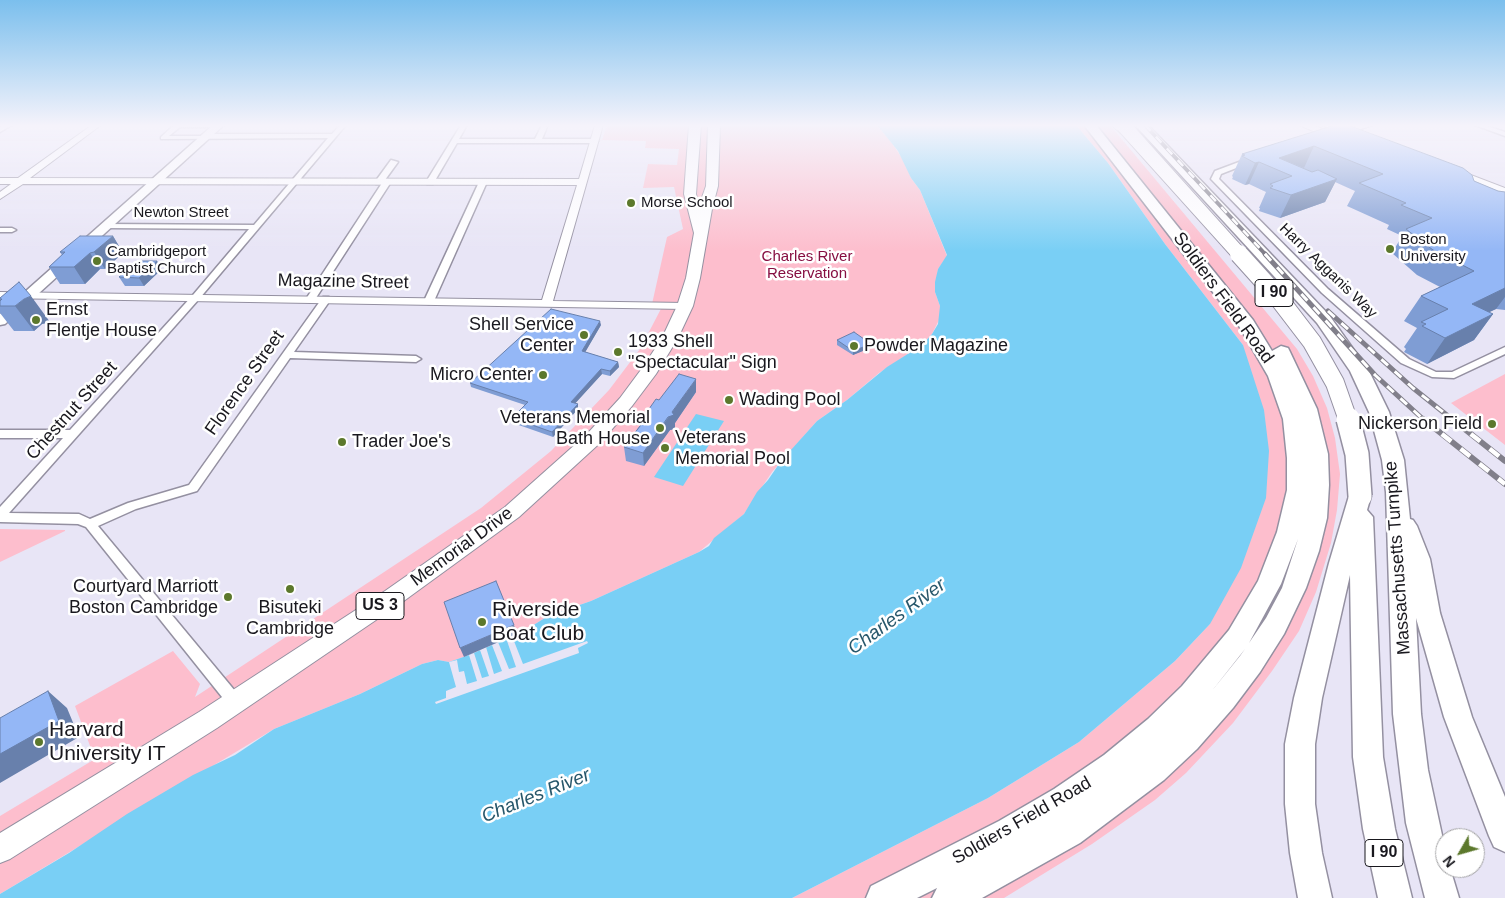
<!DOCTYPE html>
<style>
body{margin:0}
#map{position:relative;width:1505px;height:898px;overflow:hidden;background:#e8e5f6;font-family:Helvetica,sans-serif}
canvas{display:block}
.north{position:absolute;left:1435px;top:828px;width:50px;height:50px;box-sizing:border-box;background:#fff;border:1px solid #a3a3a5;border-radius:50%;rotate:232deg;font-size:14px;font-weight:700;line-height:20px;text-align:center;color:#19181e}
.north::after{content:'';display:block;margin:auto;width:18px;height:22px;background:#5c782c;clip-path:polygon(50% 0,100% 100%,50% 72%,0 100%)}
</style>
<div id="map">
<canvas width="1505" height="898"></canvas>
<div class="north">N</div>
</div>
<script>
const context = document.querySelector('canvas').getContext('2d');
context.lineJoin = 'round';
function fill(path, color) { context.fillStyle = color; context.fill(path, 'evenodd'); }
const toPath = rows => new Path2D(rows.map(r => 'M' + r).join(''));
function trace(path, color, width, dash) { context.strokeStyle = color; context.lineWidth = width; context.lineCap = dash ? 'butt' : 'round'; context.setLineDash(dash || []); context.stroke(path); }
function drawText(font, color, halo, rows, align = 'center') {
  context.font = font + ' Helvetica,sans-serif'; context.lineWidth = 5; context.setLineDash([]); context.textBaseline = 'middle'; context.strokeStyle = halo; context.fillStyle = color; for (const [text, x, y, turn = 0] of rows) {
    context.save(); context.translate(x, y); context.rotate((+turn || 0) * Math.PI / 180); context.textAlign = isNaN(turn) ? turn : align; if (halo) context.strokeText(text, 0, 0); context.fillText(text, 0, 0); context.restore();
  }
}
fill(toPath([
 [607,125,877,125,892,143,906,164,911,178,920,190,947,256,938,269,935,292,940,306,940,318,932,334,922,345,879,373,847,400,817,421,772,472,744,514,699,552,591,601,548,616,524,631,469,655,449,662,438,660,422,664,360,694,274,729,0,894,0,816,95,759,75,706,173,651,200,684,195,697,481,508,551,451,609,390,640,349,663,305,652,304,667,237,683,229,674,187,643,188,648,164,677,165,679,149,645,148,646,141,602,140],
 [1076,125,1110,125,1297,349,1313,376,1327,408,1335,438,1340,474,1337,510,1331,543,1316,592,1299,631,1272,671,1233,723,1186,773,1155,800,1092,844,1004,898,792,898,988,798,1079,742,1175,661,1210,624,1243,345,1165,244,1108,163],
 [1505,374,1505,445,1451,403],
 [0,529,65,530,65,531,0,562]
]), '#fdbecd');
fill(toPath([
 [877,125,1076,125,1108,163,1165,244,1243,345,1264,410,1269,451,1266,498,1241,568,1210,624,1175,661,1079,742,988,798,792,898,0,898,0,894,69,853,127,814,193,775,235,755,274,729,360,694,422,664,438,660,449,662,469,655,524,631,548,616,591,601,699,552,709,546,714,538,744,514,757,492,768,480,781,461,817,421,847,400,887,367,922,345,932,334,938,324,940,306,935,292,935,282,938,269,947,255,920,190,911,178,898,151],
 [696,414,724,421,683,486,654,477]
]), '#79cff5');
fill(toPath([
 [512,636,523,664,587,641,588,643,578,648,579,653,436,704,435,702,446,698,446,691,456,687,449,662,457,660,459,672,464,671,467,684,477,681,469,655,474,653,482,678,489,676,480,650,486,647,494,674,502,671,492,645,498,642,509,669,516,667,506,638]
]), '#e8e5f6');
const minor = toPath([
 [4,125,12,125,0,132,0,127,4,125],
 [174,125,221,125,218,127,180,127,169,136,203,136,206,134,332,134,340,125,346,125,199,299,9,513,79,514,90,519,128,503,189,485,323,297,329,297,331,299,294,352,416,356,421,359,416,362,290,358,197,491,136,509,98,526,240,697,242,702,240,707,235,709,230,707,86,527,78,524,0,522,0,507,63,438,0,438,0,430,70,430,193,295,249,229,107,228,103,226,104,224,254,225,328,138,161,139,161,137,174,125],
 [461,125,467,125,459,139,535,139,541,127,544,125,547,127,542,139,595,139,598,141,595,143,457,143,433,184,427,184,426,182,461,125],
 [1475,125,1484,125,1505,132,1505,136,1475,125],
 [1247,159,1254,161,1221,174,1219,179,1328,289,1409,359,1436,372,1452,372,1505,347,1505,354,1454,378,1432,377,1401,363,1322,293,1211,179,1215,171,1247,159],
 [391,160,398,162,382,184,376,184,375,182,391,160],
 [384,180,391,182,314,301,308,301,306,299,384,180],
 [480,180,487,182,434,301,429,304,426,303,424,301,480,180],
 [0,228,12,228,16,230,12,232,0,232,0,228]
]);
const tertiary = toPath([
 [92,125,101,125,30,178,579,179,595,125,603,125,553,301,685,303,691,306,685,309,0,298,0,292,542,300,577,185,23,184,0,199,0,192,11,184,0,184,0,178,18,178,92,125]
]);
const secondary = toPath([
 [213,125,224,125,5,324,0,325,0,314,213,125],
 [1358,125,1372,125,1335,138,1330,135,1358,125]
]);
const primary = toPath([
 [1299,125,1313,125,1343,138,1342,140,1334,140,1299,125],
 [1450,167,1505,188,1505,196,1446,172,1446,168,1450,167]
]);
const trunk = toPath([
 [689,125,701,125,696,194,699,206,706,186,708,125,720,125,718,186,712,209,700,278,693,306,678,338,656,374,632,406,601,442,519,517,401,603,217,728,10,859,0,863,0,833,199,712,385,591,505,507,587,434,620,398,643,367,662,338,677,306,686,278,694,233,684,194,689,125]
]);
const motorway = toPath([
 [1084,125,1096,125,1253,320,1272,351,1281,346,1288,348,1290,352,1317,409,1328,454,1329,485,1327,518,1319,551,1306,588,1284,634,1260,672,1233,708,1197,749,1164,780,1080,843,982,898,932,898,937,888,917,898,866,898,871,886,999,821,1054,789,1104,755,1148,719,1182,686,1229,630,1258,581,1277,532,1287,490,1287,458,1283,419,1268,376,1239,326,1084,125],
 [1298,539,1282,588,1266,618,1249,643,1281,584,1298,539],
 [1245,649,1240,656,1211,692,1245,649],
 [1135,125,1148,125,1329,315,1369,371,1389,412,1404,460,1410,519,1413,520,1417,526,1430,559,1440,613,1472,717,1505,797,1505,852,1494,847,1489,836,1444,717,1416,618,1421,714,1428,770,1445,849,1445,868,1450,868,1459,898,1425,898,1406,823,1393,714,1386,492,1382,460,1369,412,1350,371,1317,323,1135,125],
 [1360,488,1368,490,1371,496,1367,510,1373,517,1383,757,1395,829,1412,898,1378,898,1363,829,1353,757,1350,575,1322,698,1315,744,1315,804,1322,853,1332,898,1298,898,1290,853,1285,804,1285,744,1294,698,1329,563,1349,496,1352,490,1360,488]
]);
trace(minor, '#9490a1', 3);
trace(tertiary, '#9490a1', 2);
trace(secondary, '#9490a1', 3);
trace(primary, '#9490a1', 2);
trace(trunk, '#9490a1', 2);
trace(motorway, '#9490a1', 3);
fill(minor, '#fff');
fill(tertiary, '#fff');
fill(secondary, '#fff');
fill(primary, '#fff');
fill(trunk, '#fff');
fill(motorway, '#fff');
trace(toPath([
 [1319,125,1339,133]
]), '#817f8a', 1);
const railFar2 = toPath([
 [1113,125,1177,181,1244,255],
 [1145,125,1266,255]
]);
const railFar1 = toPath([
 [1243,254,1281,296],
 [1265,254,1375,375,1424,420],
 [1328,311,1413,388,1453,420]
]);
const rail = toPath([
 [1423,419,1505,484],
 [1452,419,1505,461]
]);
trace(railFar2, '#817f8a', 4);
trace(railFar1, '#817f8a', 5);
trace(rail, '#817f8a', 6);
trace(railFar2, '#fff', 2.5, [8]);
trace(railFar1, '#fff', 3, [9]);
trace(rail, '#fff', 4.5, [12]);
const motorwayBridgeFar2 = toPath([
 [1123,125,1240,255]
]);
const motorwayBridgeFar1 = toPath([
 [1239,254,1276,295,1312,342,1335,383,1348,420]
]);
const motorwayBridge = toPath([
 [1348,419,1357,454,1360,496]
]);
trace(motorwayBridgeFar2, '#9490a1', 16, []);
trace(motorwayBridgeFar1, '#9490a1', 20, []);
trace(motorwayBridge, '#9490a1', 26, []);
trace(motorwayBridgeFar2, '#fff', 14);
trace(motorwayBridgeFar1, '#fff', 18);
trace(motorwayBridge, '#fff', 23);
fill(toPath([
 [1335,125,1474,181,1498,191,1505,192,1505,310,1496,309,1488,312,1493,314,1474,340,1427,364,1404,352,1406,349,1404,347,1417,328,1404,321,1421,296,1440,287,1417,275,1392,253,1402,236,1387,229,1389,225,1347,206,1355,191,1335,182,1325,202,1280,218,1259,211,1260,208,1259,208,1266,192,1249,184,1245,185,1232,179,1233,177,1232,176,1242,154],
 [113,236,123,253,105,269,100,269,85,284,60,284,49,267,62,255,60,252],
 [157,261,162,269,144,286,125,286,119,277,136,267],
 [0,298,50,322,42,324,34,331,14,331,0,313],
 [601,325,585,352,618,362,619,367,610,376,602,374,575,403,578,404,578,409,553,437,513,423,512,418,525,405,471,387,470,383],
 [837,340,871,344,870,348,853,355,837,345],
 [696,392,675,423,675,429,670,430,644,466,626,461,624,447,644,420,644,416,659,400]
]), '#7f9dd4');
fill(toPath([
 [1314,146,1304,168,1279,158],
 [1259,162,1249,184,1245,185,1255,163],
 [1337,179,1325,202,1280,218,1291,195],
 [113,236,123,253,105,269,94,252],
 [90,253,100,269,85,284,74,267],
 [157,261,162,269,144,286,139,278],
 [1505,288,1505,297,1496,309,1453,330,1472,304],
 [31,296,50,322,42,324,34,331,15,306,24,299],
 [1493,314,1474,340,1427,364,1445,338],
 [600,321,601,325,583,356,582,351],
 [871,344,870,348,853,355,853,351],
 [618,362,619,367,610,376,610,371],
 [601,369,602,374,572,407,571,402],
 [696,379,696,392,675,423,675,429,670,430,644,466,643,453],
 [578,404,578,409,553,437,552,432],
 [514,625,517,634,464,657,460,648],
 [48,691,67,708,79,737,0,783,0,754]
]), '#6880ac');
const building = toPath([
 [1335,125,1348,125,1463,168,1472,175,1474,181,1498,191,1505,192,1505,288,1472,304,1493,314,1445,338,1422,326,1426,324,1421,322,1448,309,1421,296,1474,271,1433,250,1406,229,1432,218,1401,205,1406,203,1359,183,1383,174,1314,146,1279,158,1312,172,1318,170,1337,179,1291,195,1270,188,1273,186,1270,184,1292,176,1259,162,1255,163,1242,156,1245,155,1242,154,1335,125],
 [80,236,113,236,94,252,90,253,74,267,49,267,65,252,60,252,80,236],
 [141,261,157,261,139,278,119,277,130,267,136,267,141,261],
 [19,282,31,296,24,299,15,306,0,306,0,301,2,299,0,299,0,298,19,282],
 [551,309,600,321,582,351,618,362,610,371,601,369,571,402,578,404,552,432,512,418,528,402,470,383,551,309],
 [854,332,871,344,853,351,837,340,854,332],
 [679,374,696,379,672,412,674,415,668,417,643,453,624,447,647,417,644,416,656,399,659,400,679,374],
 [496,581,514,625,460,648,444,602,496,581],
 [48,691,59,721,0,754,0,718,48,691]
]);
fill(building, '#94b7f6');
trace(building, '#6880ac', 1);
const sky = context.createLinearGradient(0, 0, 0, 251);
sky.addColorStop(0, '#7bbfed');
sky.addColorStop(0.5, '#f5f3fb');
sky.addColorStop(1, '#f5f3fb00');
context.fillStyle = sky;
context.fillRect(0, 0, 1505, 251);
for (const [x, y, r, color] of [
 [631,203,5,"#5c782c"],
 [1390,249,5,"#5c782c"],
 [97,261,5,"#5c782c"],
 [36,320,5,"#5c782c"],
 [584,335,5,"#5c782c"],
 [854,346,5,"#5c782c"],
 [618,352,5,"#5c782c"],
 [543,375,5,"#5c782c"],
 [729,400,5,"#5c782c"],
 [1492,424,5,"#5c782c"],
 [660,428,5,"#5c782c"],
 [342,442,5,"#5c782c"],
 [665,448,5,"#5c782c"],
 [290,589,5,"#5c782c"],
 [228,597,5,"#5c782c"],
 [482,622,5,"#5c782c"],
 [39,742,5,"#5c782c"]
]) { const dot = new Path2D(); dot.arc(x, y, r, 0, 2 * Math.PI); context.fillStyle = color; context.fill(dot); trace(dot, '#fff', 2); }
drawText('15px', '#19181e', '#fff', [
 ["Morse School",641,203],
 ["Boston",1400,240],
 ["University",1400,257],
 ["Cambridgeport",107,252],
 ["Baptist Church",107,269]
], 'left');
drawText('15px', '#19181e', '#fff', [
 ["Newton Street",181,213],
 ["Harry Agganis Way",1328,271,44]
]);
drawText('15px', '#860e41', '#fff', [
 ["Charles River",807,257],
 ["Reservation",807,274]
]);
for (const [x, y, w] of [
 [1274,293,38],
 [380,606,48],
 [1384,853,38]
]) { const box = new Path2D(); box.roundRect(x - w / 2, y - 13.5, w, 27, 4); context.fillStyle = '#fff'; context.fill(box); trace(box, '#19181e', 1); }
drawText('bold 16px', '#19181e', null, [
 ["I 90",1274,293],
 ["US 3",380,606],
 ["I 90",1384,853]
]);
drawText('18px', '#19181e', '#fff', [
 ["Magazine Street",343,282,1],
 ["Soldiers Field Road",1223,298,54],
 ["Florence Street",245,383,-55],
 ["Chestnut Street",72,411,-48],
 ["Memorial Drive",462,547,-36],
 ["Massachusetts Turnpike",1398,558,-94],
 ["Soldiers Field Road",1022,821,-30]
]);
drawText('18px', '#19181e', '#fff', [
 ["Ernst",46,310],
 ["Flentje House",46,331],
 ["Shell Service",574,325,"right"],
 ["Center",574,346,"right"],
 ["1933 Shell",628,342],
 ["\"Spectacular\" Sign",628,363],
 ["Powder Magazine",864,346],
 ["Micro Center",533,375,"right"],
 ["Wading Pool",739,400],
 ["Veterans Memorial",650,418,"right"],
 ["Bath House",650,439,"right"],
 ["Nickerson Field",1482,424,"right"],
 ["Veterans",675,438],
 ["Memorial Pool",675,459],
 ["Trader Joe's",352,442],
 ["Courtyard Marriott",218,587,"right"],
 ["Boston Cambridge",218,608,"right"],
 ["Bisuteki",290,608,"center"],
 ["Cambridge",290,629,"center"]
], 'left');
drawText('italic 19px', '#27576b', '#fff', [
 ["Charles River",897,617,-36],
 ["Charles River",536,796,-22]
]);
drawText('21px', '#19181e', '#fff', [
 ["Riverside",492,610],
 ["Boat Club",492,634],
 ["Harvard",49,730],
 ["University IT",49,754]
], 'left');
</script>
